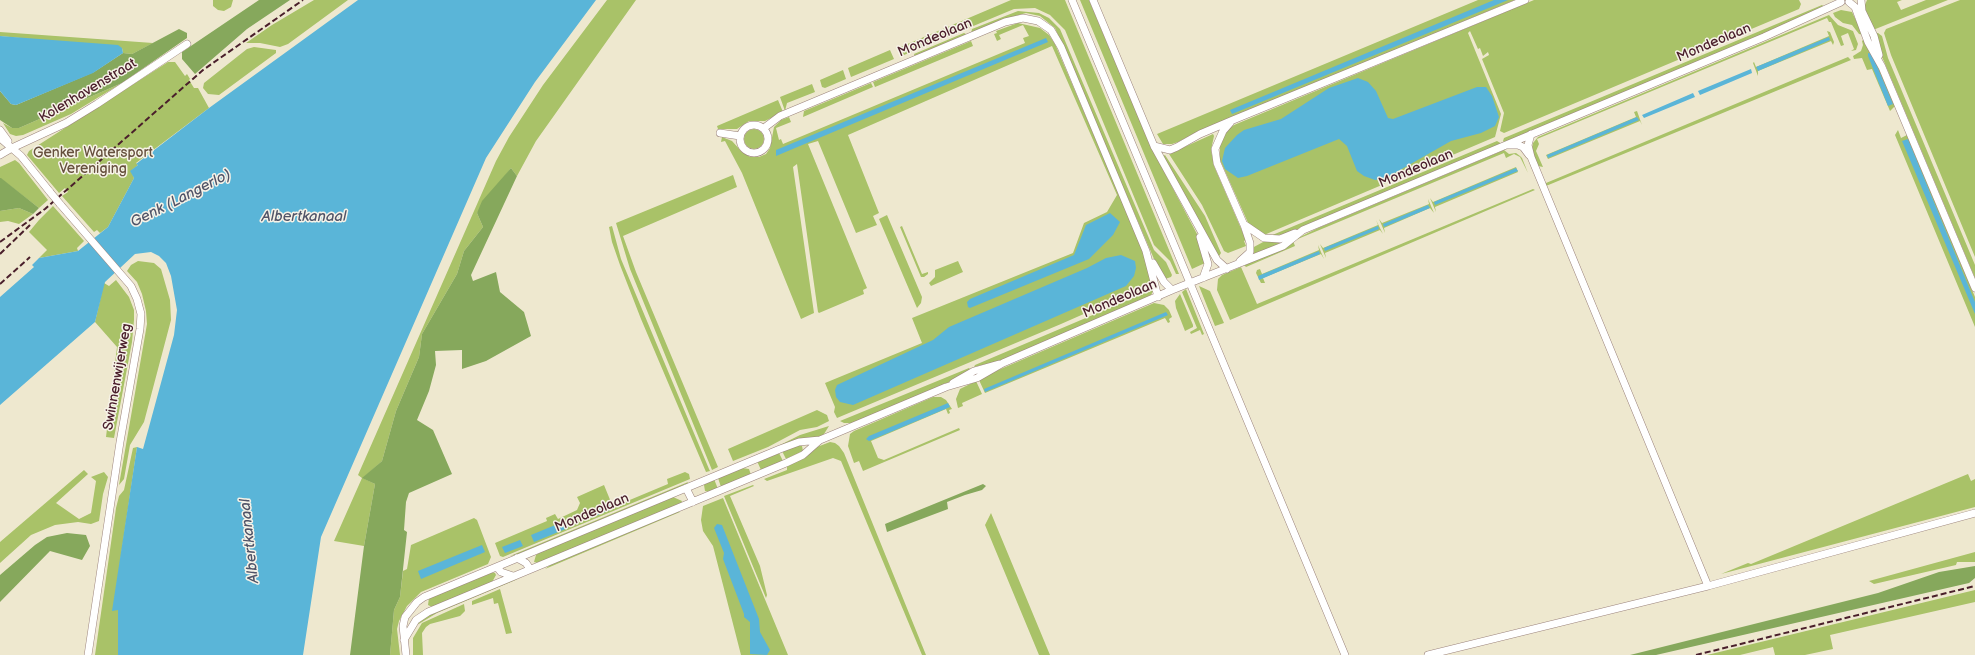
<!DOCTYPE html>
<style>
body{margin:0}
canvas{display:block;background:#eee8cf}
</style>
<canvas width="1975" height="655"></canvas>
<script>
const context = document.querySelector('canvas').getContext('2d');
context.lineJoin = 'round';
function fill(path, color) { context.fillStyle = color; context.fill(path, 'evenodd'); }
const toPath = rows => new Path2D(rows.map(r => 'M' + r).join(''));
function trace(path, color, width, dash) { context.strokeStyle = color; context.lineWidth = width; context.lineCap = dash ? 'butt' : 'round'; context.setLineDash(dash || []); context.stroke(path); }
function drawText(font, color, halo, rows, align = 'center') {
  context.font = font + ' "Balsamiq Sans",sans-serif'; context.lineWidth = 3; context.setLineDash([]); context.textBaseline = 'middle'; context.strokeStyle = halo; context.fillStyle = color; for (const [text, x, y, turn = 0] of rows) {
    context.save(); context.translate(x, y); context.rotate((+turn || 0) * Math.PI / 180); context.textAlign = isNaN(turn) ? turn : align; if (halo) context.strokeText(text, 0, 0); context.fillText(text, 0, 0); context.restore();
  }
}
fill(toPath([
 [213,0,233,0,231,7,224,11,218,10,213,6],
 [314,0,348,0,288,44,280,47,260,43,246,43,272,25],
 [607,0,636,0,536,141,517,176,511,168,477,213,483,227,464,251,457,274,422,334,419,357,396,411,382,461,363,478,375,484,364,546,334,541,362,478,358,475,496,161,509,137,543,85],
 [1011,0,1065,0,1179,274,1176,274,1170,261,1154,245,1065,30,1050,15,1035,8,1014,9,904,55,900,53,898,48],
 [1080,0,1089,0,1151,147,1197,234,1205,263,1192,269],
 [1478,0,1515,0,1193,134,1178,142,1172,144,1163,144,1157,134],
 [1534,0,1799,0,1801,4,1799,9,1504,133,1500,131,1504,113,1482,59,1489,55,1488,52,1483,56,1480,48,1478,49,1470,31,1468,33,1501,114,1495,137,1264,235,1249,225,1220,160,1220,143,1225,132,1234,125],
 [1867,0,1902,0,1897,2,1901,10,1926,0,1948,0,1873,30,1865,14,1865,5],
 [1960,0,1975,0,1975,257,1891,55,1884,33,1886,29],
 [1822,5,1826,8,1504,142,1503,141,1504,138],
 [1841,10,1852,12,1863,35,1859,34,1852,25,1843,23,1835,17,1833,13],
 [1018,11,1039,13,1049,18,1060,29,1154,250,1166,262,1172,275,1171,277,1165,279,1154,259,1055,28,1040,16,1026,13,1012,17,971,34,972,29],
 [1829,15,1838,25,1853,31,1858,44,1856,50,1851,51,1854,49,1848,33,1841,36,1844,45,1841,46,1831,22,1829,22,1827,18,1537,139,1539,144,1536,151,1543,167,1538,166,1532,149,1533,143,1538,137],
 [1018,23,1040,28,1049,35,1055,44,1140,243,1154,283,1061,324,837,418,834,412,835,407,825,383,922,343,912,318,1073,253,1084,223,1107,212,1117,195,1052,46,848,135,879,213,873,216,877,225,856,233,818,141,808,144,867,288,863,290,864,294,819,313,818,312,797,164,793,167,814,313,801,319,742,173,725,141,721,142,722,137,732,141,742,152,750,157,759,157,766,154,770,148,774,127,781,120,789,117,791,122,776,128,779,140,781,139,783,144,1025,43,1023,38,1029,36,1023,25,999,35,1001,39,997,41,994,34,997,33,996,31],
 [1827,31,1830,32,1834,42,1833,45,1831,41,1758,71,1758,76,1753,63,1754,62,1756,67,1829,36],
 [0,32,153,43,132,54,123,53,122,48,0,36],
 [964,33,968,35,915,57,914,54],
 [1875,33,1878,33,1882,36,1888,58,1975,265,1975,278,1880,52],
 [1864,39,1875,57,1895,106,1890,111,1872,69,1867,70,1862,58,1854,59,1853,56,1861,51,1863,45,1862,41],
 [971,41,973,46,875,87,873,82],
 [254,47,276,50,276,53,219,95,208,94,203,88,204,83,247,49],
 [890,50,894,59,851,77,848,68],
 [1848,57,1851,60,1546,186,1546,183],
 [168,62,175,62,185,76,187,74,190,79,189,80,194,88,198,88,209,108,136,163,138,165,131,171,134,178,108,227,100,233,97,230,94,232,62,196,68,192,65,188,59,193,27,155,29,151],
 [843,70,846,79,825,88,822,87,820,80],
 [122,83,71,114,23,135,16,136,10,134,3,123,12,128,19,128],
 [871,83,873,87,803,117,804,111],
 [812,84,815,92,787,103,785,111,780,97],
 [778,100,783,112,765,121,749,121,737,129,718,129,717,126],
 [1637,111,1642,125,1640,121,1548,159,1546,155,1636,117,1634,112],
 '744 139a10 10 0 1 1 20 0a10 10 0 1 1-20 0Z',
 [1898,130,1901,138,1907,135,1975,297,1975,327,1895,135],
 [1213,134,1214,136,1211,150,1214,166,1246,240,1244,241,1246,246,1228,253,1224,251,1202,205,1169,154],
 [1497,141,1502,144,1286,234,1270,236],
 [1504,150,1509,154,1516,153,1520,156,1522,158,1528,173,1520,157,1514,154,1506,158,1504,153,1293,241,1295,246,1246,267,1244,265,1318,228],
 [1165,155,1205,216,1221,253,1218,258,1163,156],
 [15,160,19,163,48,200,39,208,0,178,0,167],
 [1516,167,1518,172,1435,207,1436,212,1430,198,1433,202],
 [733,175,737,187,623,236,636,272,718,467,712,470,630,269,616,223],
 [1533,189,1535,190,1230,320,1217,290,1218,279,1222,275,1241,267,1257,304],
 [1428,199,1434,213,1430,208,1384,228,1385,233,1379,219,1382,223,1429,204],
 [53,206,84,241,77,248,78,251,39,258,47,250,29,232,39,220],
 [19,208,33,214,19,224,8,221,0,222,0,211],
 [887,215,922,297,921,303,917,308,879,219],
 [1376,220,1383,234,1380,230,1325,253,1326,258,1320,244,1323,248,1378,225],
 [612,226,621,259,709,469,710,471,706,472,641,319,620,265,612,242,609,227],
 [902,226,922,274,928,272,928,274,924,277,921,277,900,227],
 [1265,241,1284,241,1253,257,1252,248],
 [1318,245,1324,259,1321,254,1263,278,1265,283,1261,283,1256,273,1257,270,1260,269,1262,274,1319,250],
 [138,261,154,263,161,269,170,300,171,320,144,422,130,445,124,479,119,485,147,324,146,311,142,294,137,282,127,271,131,265],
 [958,261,963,272,931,286,929,283,935,277,935,270],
 [116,280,129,297,134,310,134,320,132,342,114,438,106,437,117,347,95,322,104,283,109,286],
 [1199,286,1210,291,1224,323,1215,326],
 [1154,289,1151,295,1145,299,999,361,974,367,975,365],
 [1186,289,1204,334,1202,335,1200,330,1191,334,1190,332,1197,328,1182,292],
 [1180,294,1193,325,1193,327,1185,331,1176,308,1175,301],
 [1154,303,1164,305,1169,310,1172,317,1169,319,1170,322,1168,323,1165,318,985,393,979,380,996,371],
 [969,368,971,370,954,380,852,423,844,423,840,421],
 [976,381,982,394,962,403,963,406,958,408,956,399,960,389],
 [933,397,941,397,946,400,952,409,949,410,950,413,948,414,946,409,871,441,878,458,884,460,959,428,960,430,863,471,859,461,854,463,848,446,850,434,854,431],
 [817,410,827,415,829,421,817,427,800,430,768,447,733,461,728,449],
 [829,426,824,434,820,437,780,445,800,435],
 [830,442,835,443,839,446,844,453,926,655,922,655,841,461,833,458,767,481,764,479,787,470,787,465,817,447],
 [798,446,802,446,803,451,786,459,782,451],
 [137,447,113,610,118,610,118,655,95,655,116,508,119,496,124,490,133,448],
 [779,453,783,461,761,470,757,461],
 [742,468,749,469,751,475,721,487,718,478],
 [84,470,88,474,56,503,79,519,91,513,96,481,91,477,104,472,108,477,103,494,99,521,91,524,78,522,55,525,31,535,0,563,0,542],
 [685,472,689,474,690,479,503,557,500,556,495,543,547,521,546,518,555,514,558,519,577,510,580,503,577,497,604,485,613,507,668,484,667,479],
 [1968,474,1971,481,1975,479,1975,507,1721,574,1748,563,1751,564],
 [714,479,718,489,709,492,705,491,704,485,706,482],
 [688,482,687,485,520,554,510,556],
 [753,485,754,486,730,496,760,566,767,595,766,598,724,496],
 [673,497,682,501,681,504,538,563,534,562,536,555,540,552],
 [723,498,788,655,741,655,713,546,703,531,701,520,703,506],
 [676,512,680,512,545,569,554,562],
 [991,513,1050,655,1039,655,985,525],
 [474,518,477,520,491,557,488,564,421,592,407,606,399,621,397,629,400,655,390,655,394,610,400,597,403,571,407,569,411,545],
 [1975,552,1975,562,1957,562,1956,565,1874,584,1869,581],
 [491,572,495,573,496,575,491,584,432,607,428,605,429,598],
 [518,579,437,613,417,625,423,618,508,582],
 [500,589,512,633,506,634,498,603,494,604,493,598,472,605,472,601],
 [1975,590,1975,602,1830,635,1833,649,1805,655,1775,655,1773,647,1740,655,1707,655],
 [464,604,465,611,460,616,430,624,426,627,422,633,423,655,413,655,413,638,422,623]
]), '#a9c268');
fill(toPath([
 [259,0,290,0,247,29,195,74,182,59,182,52],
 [179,29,187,33,187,38,122,83,19,128,12,128,0,120,0,91,11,104,16,105,94,72,123,53,132,54],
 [511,168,517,176,471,275,473,281,496,272,500,292,524,312,531,336,486,361,462,369,462,350,435,351,436,365,429,391,417,420,433,430,452,474,409,493,406,502,404,530,407,532,400,597,394,610,390,655,350,655,364,546,375,484,362,478,382,461,396,411,419,357,422,334,457,274,464,251,483,227,477,213,482,201],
 [0,178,1,178,39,208,33,214,19,208,0,211],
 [983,484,986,486,982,490,965,495,947,502,948,509,887,532,885,524],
 [67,533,86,535,90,546,82,560,50,551,0,602,0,575,35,545,47,537],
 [1975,566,1975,578,1969,583,1656,655,1630,655,1878,593,1939,572]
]), '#86a85c');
fill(toPath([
 [358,0,596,0,535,82,486,158,321,537,303,655,118,655,118,610,112,611,137,447,143,449,174,335,177,310,171,276,166,263,159,256,151,252,135,254,105,282,95,322,0,405,0,297,34,267,32,265,39,258,78,251,108,227,134,178,130,171,138,165,136,164,209,108],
 [1494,0,1508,0,1232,114,1230,110],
 [0,36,118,45,122,48,123,53,93,73,16,105,11,104,0,91],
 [1829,37,1830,40,1758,71,1756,67],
 [1046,38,1048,42,776,156,776,150],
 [1868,53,1872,54,1893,104,1888,106,1868,56],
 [1751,69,1752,73,1700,95,1698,91],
 [1358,78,1368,82,1376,91,1388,118,1393,119,1477,87,1486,87,1492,96,1499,117,1495,126,1481,133,1451,141,1386,178,1375,180,1364,176,1357,171,1347,146,1339,139,1247,176,1238,178,1225,169,1222,161,1225,148,1237,135,1244,130,1281,119,1329,88],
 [1693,93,1695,97,1644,118,1642,115],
 [1637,117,1639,120,1548,158,1547,155],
 [1908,139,1975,302,1975,314,1902,141],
 [1516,168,1518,171,1435,205,1434,202],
 [1428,205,1430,208,1384,227,1383,224],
 [1110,213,1120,222,1113,235,1089,259,970,308,968,307,967,302,970,299,1074,255,1086,225],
 [1378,226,1379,229,1325,251,1324,248],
 [1319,251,1320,254,1259,280,1258,276],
 [1121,255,1135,261,1136,268,1134,276,1126,286,853,405,840,402,836,397,835,390,837,385,933,340,949,327,1087,268,1106,258],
 [1166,312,1168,315,985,392,984,389],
 [948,403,950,407,869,441,866,439,869,436],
 [610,503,612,509,591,518,589,511],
 [565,521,568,528,534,542,531,535],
 [717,524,722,525,759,619,760,632,770,650,767,655,750,654,750,622,744,617,744,614,723,559,724,553,714,528],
 [520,540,523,546,505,553,502,547],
 [482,545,485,552,421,579,418,571]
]), '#5ab5d8');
const minor = toPath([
 [1072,0,1345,655],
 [1093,0,1154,146,1217,260,1227,269],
 [1861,0,1862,11,1874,36,1879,55],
 [1849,2,1855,7,1868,42,1882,67,1975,288],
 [1230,123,1223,131,1215,149,1217,163,1244,225,1250,243,1250,252,1240,261],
 '740 139a14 14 0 1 1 28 0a14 14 0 1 1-28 0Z',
 [764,128,780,116,1005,22,1023,18,1038,21,1051,30,1061,47,1146,251,1158,297],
 [0,130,8,141],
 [720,133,740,136],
 [1531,134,1528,145,1531,157,1708,586,1975,513],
 [0,138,21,156,50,192],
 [1508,145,1518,145,1523,147,1529,155],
 [1154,146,1170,150,1177,147,1200,134,1233,120,1525,0],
 [0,155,12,148,66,123,97,104,187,44],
 [60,204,131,286,137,299,141,314,140,329,120,442,88,655],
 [1245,225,1264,238,1280,239,1295,233],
 [1200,237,1208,264,1203,278],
 [1153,263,1164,282,1172,290],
 [953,383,974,371,999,364],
 [820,440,946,387,977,378,1003,363,1172,290,1283,246,1303,230,1764,37,1841,2],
 [686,488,693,502],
 [517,558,526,563,530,569],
 [497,567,501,572,513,576],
 [404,640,416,620,428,612,786,463,803,455,820,440,799,442,780,449,424,597,417,602,405,617,403,626,406,655],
 [1428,655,1708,586]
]);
trace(minor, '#9c847d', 8);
trace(minor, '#fff', 7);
trace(toPath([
 [0,242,45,209,203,70,303,0],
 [0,254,30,225],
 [0,284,30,257],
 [1696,655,1975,586]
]), '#4a1f2b', 2, [6, 3]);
const minorBridge = toPath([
 [50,192,60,204]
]);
trace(minorBridge, '#9c847d', 8, []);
trace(minorBridge, '#fff', 7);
drawText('14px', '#4a1f2b', '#f7f3e8', [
 ["Mondeolaan",935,38,-23],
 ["Mondeolaan",1714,43,-23],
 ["Kolenhavenstraat",88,91,-31],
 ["Mondeolaan",1416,169,-23],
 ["Mondeolaan",1120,299,-23],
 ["Swinnenwijerweg",118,377,-80],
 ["Mondeolaan",592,513,-23]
]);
drawText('14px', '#66503d', '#f7f3e8', [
 ["Genker Watersport",93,153],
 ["Vereniging",93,169]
]);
drawText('italic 15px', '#505468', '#f7f3e8', [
 ["Genk (Langerlo)",181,199,-27],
 ["Albertkanaal",304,217],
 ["Albertkanaal",250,541,-96]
]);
</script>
